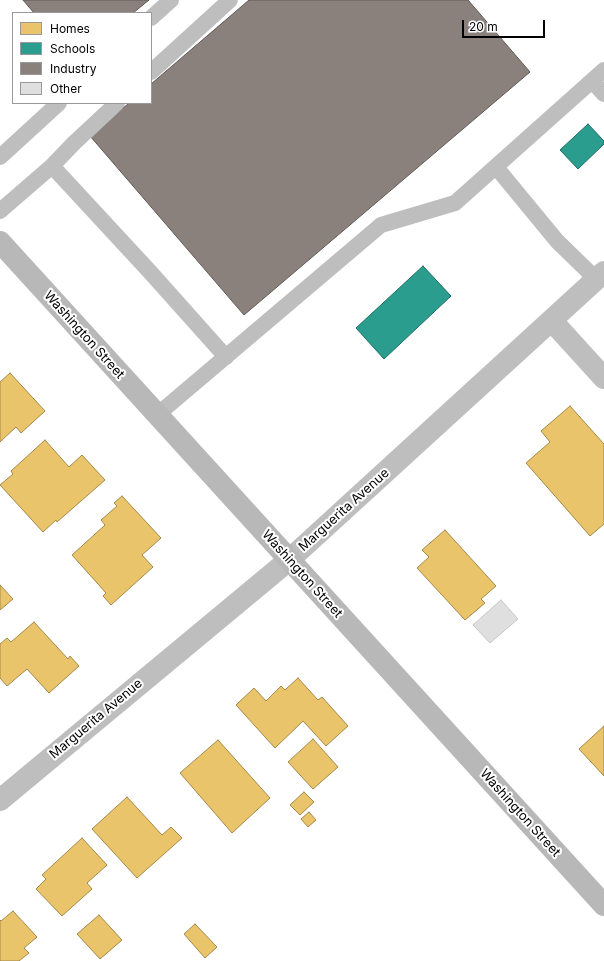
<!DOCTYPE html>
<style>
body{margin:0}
#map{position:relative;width:604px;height:961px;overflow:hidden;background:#fff;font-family:Inter,sans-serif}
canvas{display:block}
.legend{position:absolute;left:12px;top:12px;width:140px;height:92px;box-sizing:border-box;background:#fff;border:1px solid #999;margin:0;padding:5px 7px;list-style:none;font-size:12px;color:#000}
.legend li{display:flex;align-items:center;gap:8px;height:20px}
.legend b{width:20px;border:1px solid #999}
.scale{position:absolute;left:462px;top:20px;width:83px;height:18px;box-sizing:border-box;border:2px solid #000;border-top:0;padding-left:5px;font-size:12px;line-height:14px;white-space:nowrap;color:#000;-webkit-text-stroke:3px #fff;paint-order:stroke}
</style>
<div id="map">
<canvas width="604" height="961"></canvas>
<ul class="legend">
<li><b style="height:11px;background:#e9c46a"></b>Homes</li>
<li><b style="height:11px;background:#2a9d8f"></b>Schools</li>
<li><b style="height:11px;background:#8a817c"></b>Industry</li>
<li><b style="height:11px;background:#dfdfdf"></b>Other</li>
</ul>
<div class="scale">20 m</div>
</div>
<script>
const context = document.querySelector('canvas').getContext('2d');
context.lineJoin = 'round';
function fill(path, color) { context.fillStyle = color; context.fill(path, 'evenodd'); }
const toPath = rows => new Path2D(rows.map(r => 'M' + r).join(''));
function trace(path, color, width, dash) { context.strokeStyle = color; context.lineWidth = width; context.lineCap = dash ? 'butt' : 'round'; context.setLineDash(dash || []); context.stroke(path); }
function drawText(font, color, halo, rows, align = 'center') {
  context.font = font + ' Inter,sans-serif'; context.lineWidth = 4; context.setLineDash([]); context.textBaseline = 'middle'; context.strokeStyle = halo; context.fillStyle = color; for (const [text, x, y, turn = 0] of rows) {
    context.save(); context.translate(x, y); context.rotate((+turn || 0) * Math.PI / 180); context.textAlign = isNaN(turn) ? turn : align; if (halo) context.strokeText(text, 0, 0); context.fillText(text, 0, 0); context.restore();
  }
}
const homes = toPath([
 [10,373,45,411,21,433,16,427,0,442,0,382,10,373],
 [570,406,604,444,604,524,590,536,526,463,550,442,541,431,570,406],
 [45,440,69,467,82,455,105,480,57,522,56,520,43,532,0,485,13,474,11,471,45,440],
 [122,496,161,538,142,555,153,567,111,605,103,596,106,593,72,555,105,525,101,520,117,506,114,503,122,496],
 [445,530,496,586,481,599,485,603,465,620,417,568,429,557,422,550,445,530],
 [0,585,13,599,0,610,0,585],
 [34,622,68,659,70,656,79,666,49,693,27,669,7,686,0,678,0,644,7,638,11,642,34,622],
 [298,678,318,700,322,697,348,726,326,746,303,721,275,748,236,705,254,688,266,701,281,686,285,690,298,678],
 [604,726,604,776,579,749,604,726],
 [313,739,338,767,313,789,288,762,313,739],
 [218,740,270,798,232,833,180,773,218,740],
 [304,792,314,802,300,815,290,805,304,792],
 [127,797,162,835,171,827,182,838,137,878,92,829,127,797],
 [309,812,316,820,308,827,301,819,309,812],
 [82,838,107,865,87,883,92,889,62,916,36,889,46,879,42,875,82,838],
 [13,911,37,937,24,948,29,953,19,961,0,961,0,920,1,921,13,911],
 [99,915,122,940,100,959,77,934,99,915],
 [195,924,217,947,205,958,184,934,195,924]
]);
fill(homes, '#e9c46a');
trace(homes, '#a3894a', 1);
const schools = toPath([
 [588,124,604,141,604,144,578,169,560,150,588,124],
 [423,266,451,296,384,359,356,328,423,266]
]);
fill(schools, '#2a9d8f');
trace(schools, '#1d6e64', 1);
const industry = toPath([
 [23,0,149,0,133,13,34,13,23,0],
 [249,0,468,0,530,72,244,315,90,136,129,103,151,103,151,84,249,0]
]);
fill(industry, '#8a817c');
trace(industry, '#615a57', 1);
const building = toPath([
 [501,600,518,619,490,643,473,625,501,600]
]);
fill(building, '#dfdfdf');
trace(building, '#c6c6c6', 1);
trace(toPath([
 [151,18,171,0],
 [151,72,230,0],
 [592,81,604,94],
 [0,157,59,103],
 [52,166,151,273,226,357],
 [496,167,557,241,596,279],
 [0,211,52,166,74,143,117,103],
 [157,415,381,225,455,203,604,70]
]), '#bebebe', 16);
trace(toPath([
 [552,321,604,378],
 [0,800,289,560,604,272]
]), '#bebebe', 22);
trace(toPath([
 [0,242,604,905]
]), '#b8b8b8', 22);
drawText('13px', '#000', '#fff', [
 ["Washington Street",84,335,48],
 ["Marguerita Avenue",344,510,-42],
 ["Washington Street",302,574,48],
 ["Marguerita Avenue",96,719,-40],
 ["Washington Street",520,813,48]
]);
</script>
